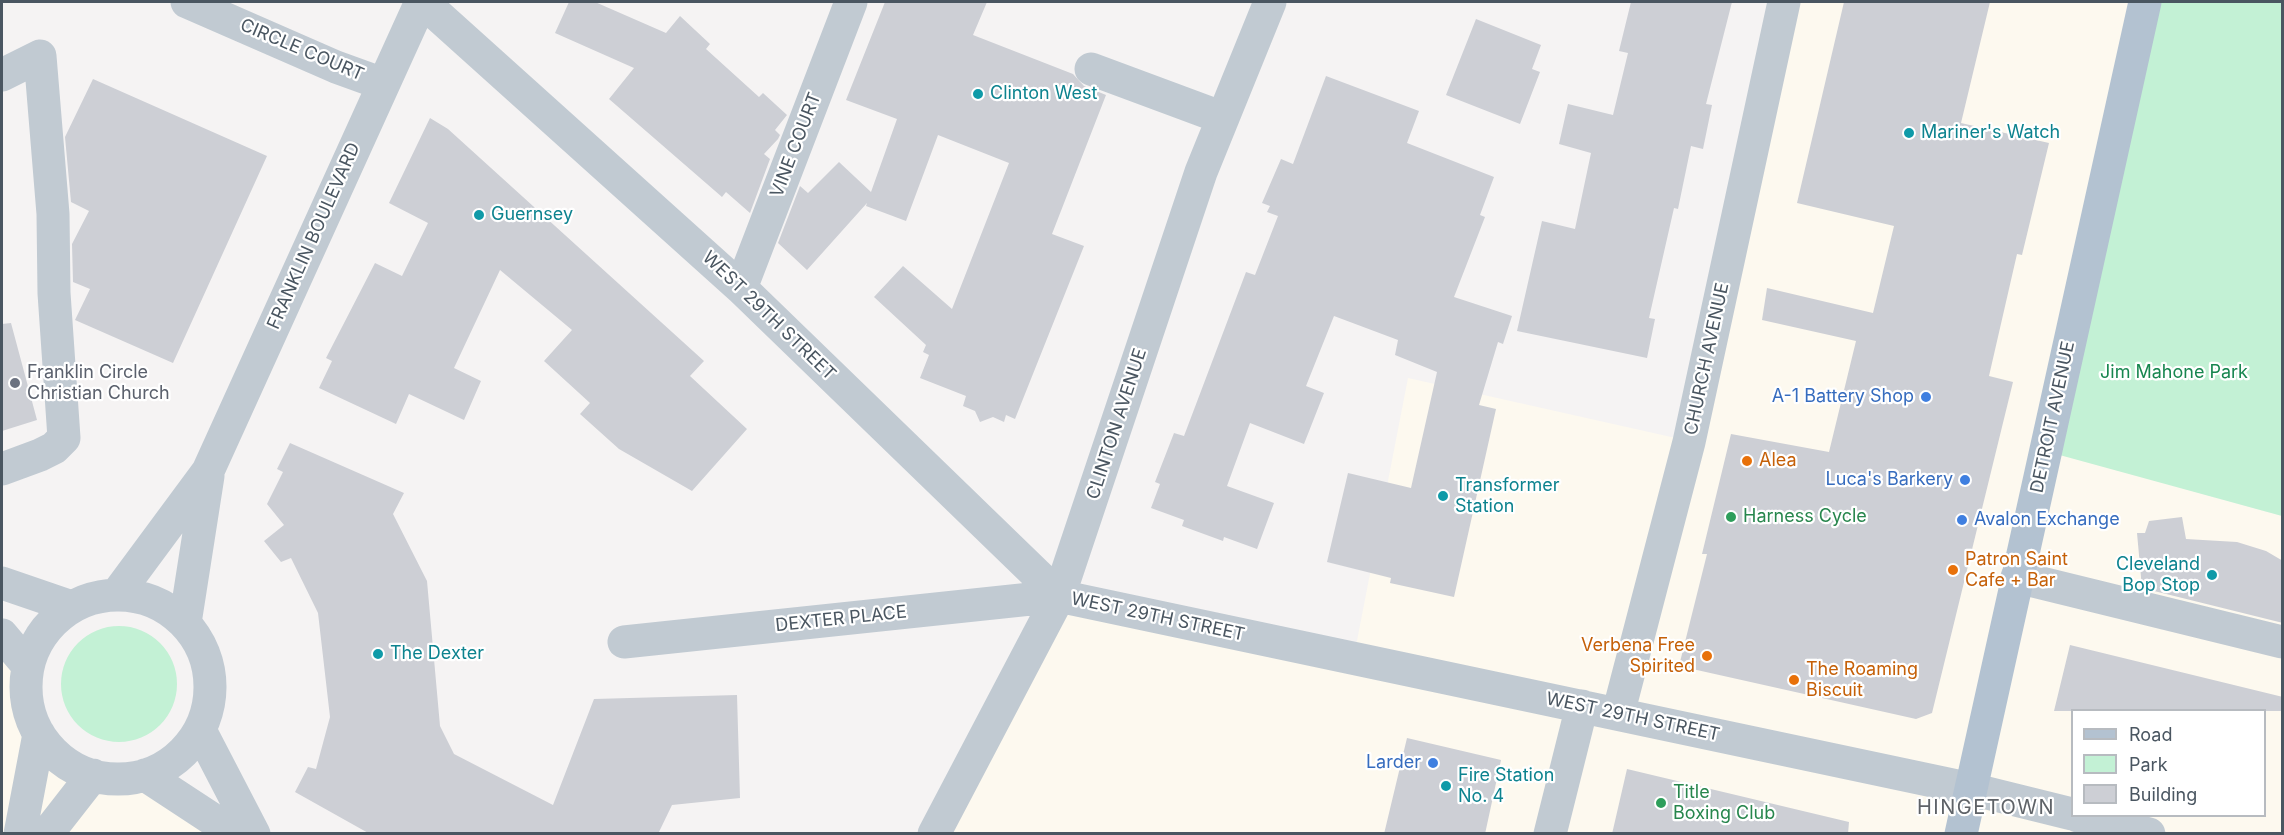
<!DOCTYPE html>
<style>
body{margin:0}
#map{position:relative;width:2284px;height:835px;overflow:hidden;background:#f5f3f3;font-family:Inter,sans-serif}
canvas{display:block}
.frame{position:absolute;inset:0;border:3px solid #4a5661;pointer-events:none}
.legend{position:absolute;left:2071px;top:709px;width:195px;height:108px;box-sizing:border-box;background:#fff;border:2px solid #b7bbc0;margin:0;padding:8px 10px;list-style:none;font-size:18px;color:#4a5661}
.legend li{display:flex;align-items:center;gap:12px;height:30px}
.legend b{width:30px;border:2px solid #b7bbc0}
</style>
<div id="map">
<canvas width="2284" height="835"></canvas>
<div class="frame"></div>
<ul class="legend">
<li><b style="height:8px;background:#b3c2d1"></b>Road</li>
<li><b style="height:16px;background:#c3f1d5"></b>Park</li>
<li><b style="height:16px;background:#cdcfd5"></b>Building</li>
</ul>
</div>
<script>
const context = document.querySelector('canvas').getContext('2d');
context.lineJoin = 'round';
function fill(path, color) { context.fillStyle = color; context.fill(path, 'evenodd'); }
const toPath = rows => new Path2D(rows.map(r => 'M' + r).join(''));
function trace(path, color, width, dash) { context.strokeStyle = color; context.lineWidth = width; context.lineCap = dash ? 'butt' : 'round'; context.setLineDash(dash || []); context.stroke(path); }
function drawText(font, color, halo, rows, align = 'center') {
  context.font = font + ' Inter,sans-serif'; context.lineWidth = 4.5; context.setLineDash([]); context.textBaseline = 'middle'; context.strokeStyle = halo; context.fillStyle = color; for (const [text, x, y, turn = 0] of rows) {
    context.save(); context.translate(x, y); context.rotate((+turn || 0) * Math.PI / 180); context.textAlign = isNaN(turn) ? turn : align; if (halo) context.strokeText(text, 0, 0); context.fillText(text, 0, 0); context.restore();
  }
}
fill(toPath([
 [1784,2,2145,2,2045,450,2282,516,2282,833,934,834,1059,596,1355,651,1408,378,1689,441],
 [2072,710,2264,710,2264,816,2072,816],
 [2,635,28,666,26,694,33,722,48,746,68,764,93,775,119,779,145,775,235,833,2,833]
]), '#fdf9ef');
fill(toPath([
 [2145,2,2282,2,2282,516,2045,451],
 '61 684a58 58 0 1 1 116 0a58 58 0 1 1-116 0Z'
]), '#c3f1d5');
fill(toPath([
 [569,2,595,2,666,33,680,16,710,44,706,49,759,97,763,93,787,115,775,130,780,135,778,139,764,154,770,159,750,213,726,192,722,197,609,99,634,68,555,33],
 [885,2,987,2,973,35,1073,74,1084,86,1106,95,1052,234,1084,246,1015,419,1006,415,1004,422,993,417,980,422,975,411,963,406,966,396,920,378,929,355,923,352,926,345,874,297,903,266,952,309,1009,163,938,135,906,221,866,206,867,203,807,270,778,243,800,186,808,193,839,162,871,192,897,119,846,100],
 [1631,2,1732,2,1706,104,1712,105,1703,149,1691,146,1678,209,1674,208,1649,318,1655,319,1647,358,1517,331,1542,221,1575,229,1591,153,1559,144,1568,104,1613,115,1628,53,1619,51],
 [1844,2,1990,2,1961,123,2049,143,2022,255,2017,254,1989,376,2013,382,1932,713,1916,719,1679,666,1707,554,1702,554,1731,434,1829,452,1856,341,1762,320,1767,288,1873,313,1894,226,1797,203],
 [1476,19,1541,45,1532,69,1540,72,1520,124,1446,95],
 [1326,76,1419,111,1407,143,1494,177,1480,215,1485,217,1454,297,1512,316,1503,344,1498,342,1479,405,1496,409,1454,597,1390,583,1391,578,1327,562,1348,473,1411,488,1437,372,1395,355,1398,340,1334,316,1306,386,1324,393,1304,444,1250,423,1227,486,1274,503,1257,549,1224,537,1223,541,1182,526,1184,520,1151,508,1160,484,1155,482,1174,433,1184,436,1246,272,1255,275,1278,216,1267,212,1270,206,1262,203,1281,159,1293,164],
 [93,79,267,156,173,363,75,320,90,289,73,282,72,244,89,211,71,202,65,137],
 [430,118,448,129,704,361,690,376,747,429,692,491,619,449,580,414,590,403,544,361,572,330,500,270,454,368,481,381,464,420,409,394,396,424,319,388,332,361,326,358,375,263,402,276,428,223,389,203],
 [11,323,37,420,2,431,2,324],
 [290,443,404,493,393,514,427,581,440,726,454,754,553,805,594,699,737,695,740,798,672,805,658,834,370,834,295,792,308,767,316,769,330,717,318,613,291,558,281,562,264,541,284,525,267,504,283,472,277,469],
 [2182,517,2186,539,2237,542,2266,551,2283,561,2283,623,2142,588,2137,533,2145,533,2149,521],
 [2070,645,2283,697,2283,711,2054,711],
 [1407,738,1501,760,1485,834,1384,834],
 [1627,769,1849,822,1848,834,1612,834]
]), '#cdcfd5');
trace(toPath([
 [187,2,336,67,383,84],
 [423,2,741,288,1059,596,1971,789,2072,814],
 [1091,69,1223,118],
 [2,75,40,56,53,214,54,293,64,438,54,448,40,455,2,469],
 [741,288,851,2],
 [2017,577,2282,642],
 [2,583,72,607],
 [117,594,208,471,421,2],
 '26 687a92 92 0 1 1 184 0a92 92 0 1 1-184 0Z',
 [185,623,208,476],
 [2,635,28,666],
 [624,642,1059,596],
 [1618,714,1689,442,1784,2],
 [200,730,254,834],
 [145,775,235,834],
 [2078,816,2149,834],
 [20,834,39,734],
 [47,834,93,775],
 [934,834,1059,596,1201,172,1270,2],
 [1550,834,1582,706]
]), '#c1cad2', 33);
trace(toPath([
 [1961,834,2145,2]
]), '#b3c2d1', 33);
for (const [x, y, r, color] of [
 [978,94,6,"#0f9aa8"],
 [1909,133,6,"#0f9aa8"],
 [479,215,6,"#0f9aa8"],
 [15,383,6,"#6b7280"],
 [1926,397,6,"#3f7fe0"],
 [1747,461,6,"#e8710a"],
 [1965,480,6,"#3f7fe0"],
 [1443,496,6,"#0f9aa8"],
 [1731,517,6,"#2e9e5b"],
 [1962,520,6,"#3f7fe0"],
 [1953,570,6,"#e8710a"],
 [2212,575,6,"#0f9aa8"],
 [378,654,6,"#0f9aa8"],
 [1707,656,6,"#e8710a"],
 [1794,680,6,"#e8710a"],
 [1433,763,6,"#3f7fe0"],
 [1446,786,6,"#0f9aa8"],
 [1661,803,6,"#2e9e5b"]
]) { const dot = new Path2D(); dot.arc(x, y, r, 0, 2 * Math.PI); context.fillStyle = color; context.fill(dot); trace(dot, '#fff', 2); }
drawText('18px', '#4a5661', '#fff', [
 ["CIRCLE COURT",302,50,23],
 ["VINE COURT",796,145,-69],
 ["FRANKLIN BOULEVARD",314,236,-66],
 ["WEST 29TH STREET",769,316,44],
 ["CHURCH AVENUE",1707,359,-78],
 ["DETROIT AVENUE",2053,417,-78],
 ["CLINTON AVENUE",1117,424,-72],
 ["WEST 29TH STREET",1158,617,12],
 ["DEXTER PLACE",841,619,-6],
 ["WEST 29TH STREET",1633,717,12]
]);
drawText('18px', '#0d838f', '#fff', [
 ["Clinton West",990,94],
 ["Mariner's Watch",1921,133],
 ["Guernsey",491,215],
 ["Transformer",1455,486],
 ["Station",1455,507],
 ["Cleveland",2200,565,"right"],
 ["Bop Stop",2200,586,"right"],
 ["The Dexter",390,654],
 ["Fire Station",1458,776],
 ["No. 4",1458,797]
], 'left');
drawText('18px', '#5b616d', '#fff', [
 ["Franklin Circle",27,373],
 ["Christian Church",27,394]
], 'left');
drawText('18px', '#17864f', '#fff', [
 ["Jim Mahone Park",2174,373]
]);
drawText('18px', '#366cbe', '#fff', [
 ["A-1 Battery Shop",1914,397],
 ["Luca's Barkery",1953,480],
 ["Avalon Exchange",1974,520,"left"],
 ["Larder",1421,763]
], 'right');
drawText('18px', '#c56008', '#fff', [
 ["Alea",1759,461],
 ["Patron Saint",1965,560],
 ["Cafe + Bar",1965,581],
 ["Verbena Free",1695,646,"right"],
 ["Spirited",1695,667,"right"],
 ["The Roaming",1806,670],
 ["Biscuit",1806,691]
], 'left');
drawText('18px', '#27864d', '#fff', [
 ["Harness Cycle",1743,517],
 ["Title",1673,793],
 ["Boxing Club",1673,814]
], 'left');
context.letterSpacing = '1.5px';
drawText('20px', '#5f6368', '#fff', [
 ["HINGETOWN",1986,808]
]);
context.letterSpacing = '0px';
</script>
